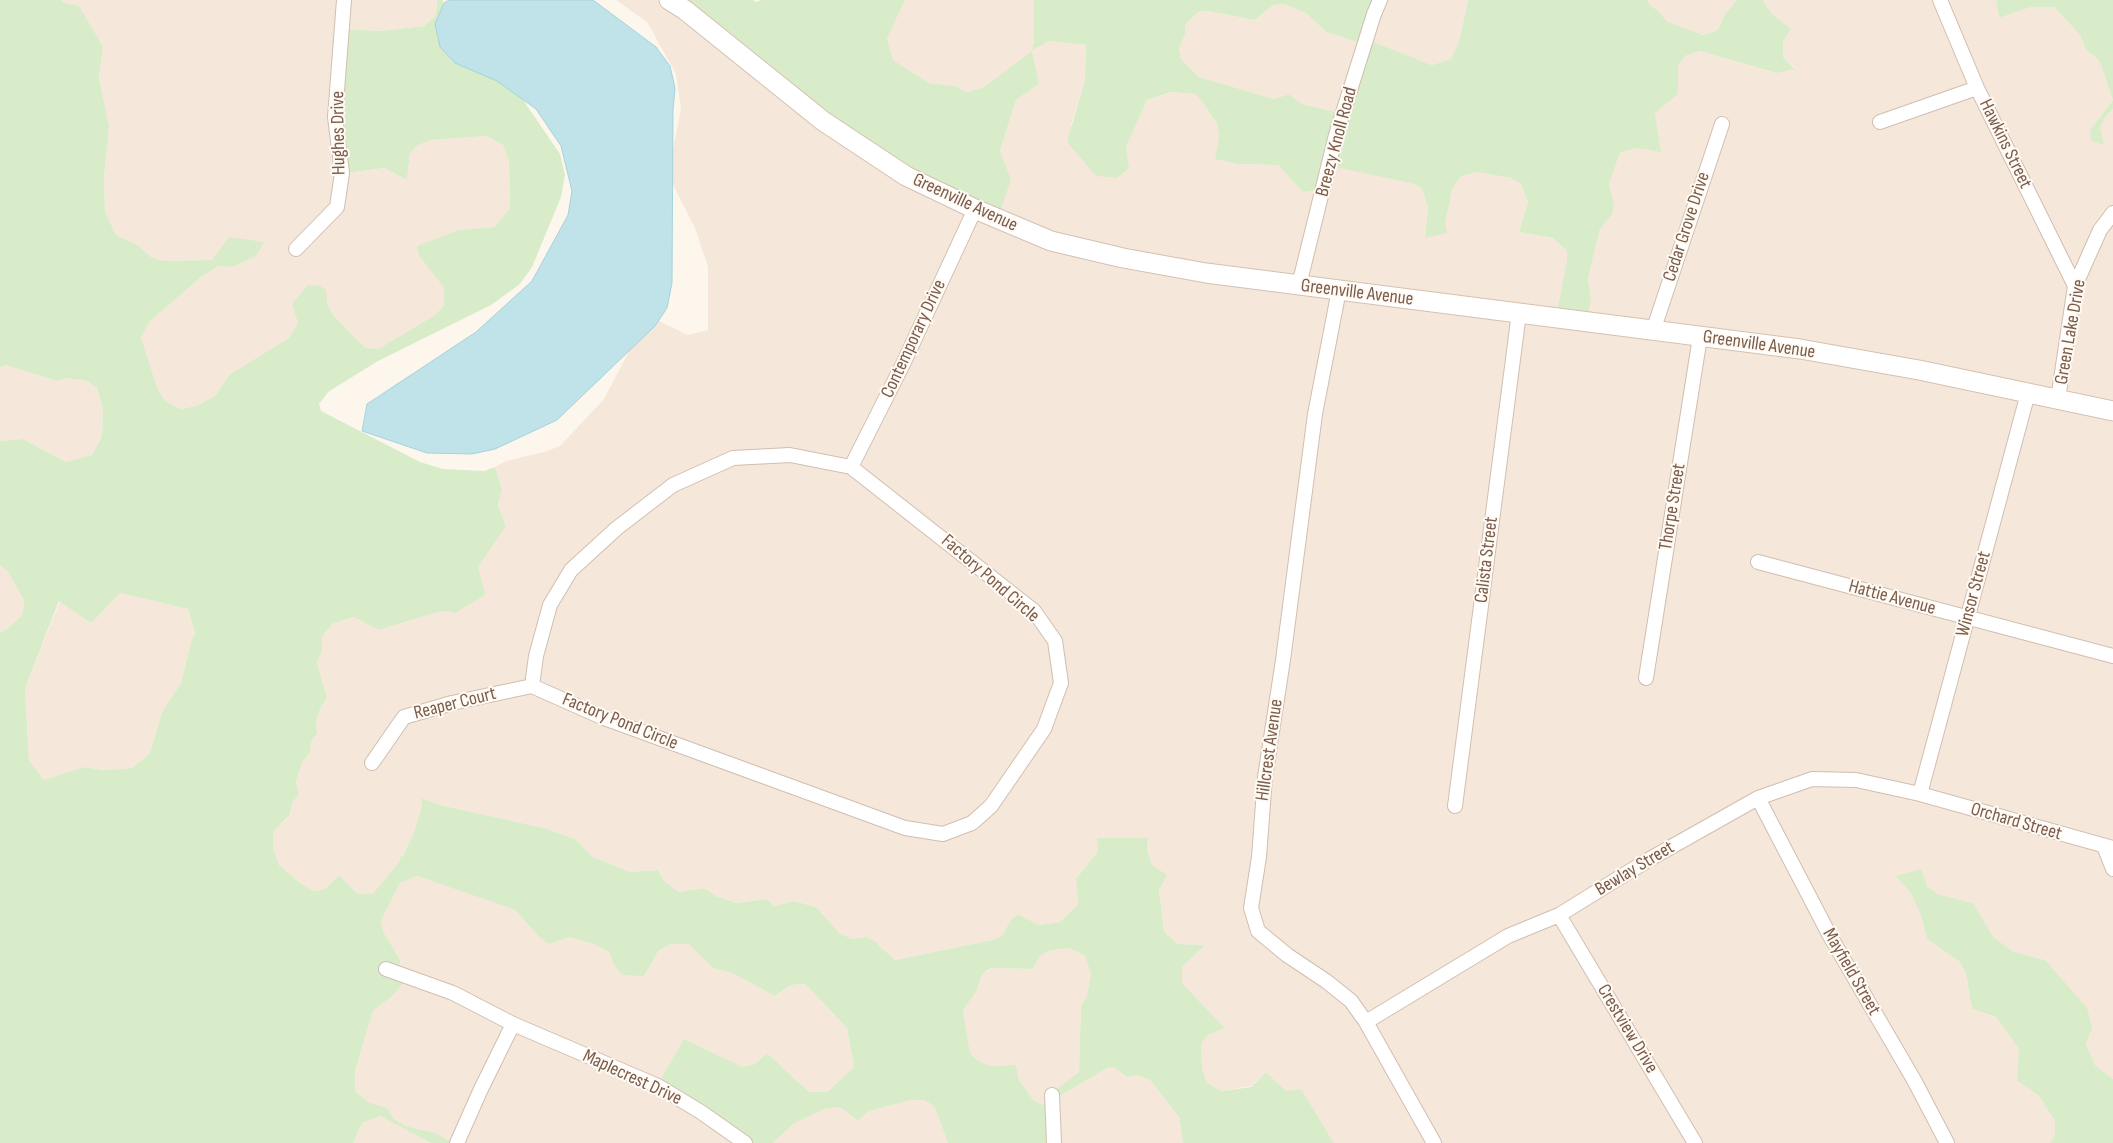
<!DOCTYPE html>
<style>
body{margin:0}
canvas{display:block;background:#fdf6ec}
</style>
<canvas width="2113" height="1143"></canvas>
<script>
const context = document.querySelector('canvas').getContext('2d');
context.lineJoin = 'round';
function fill(path, color) { context.fillStyle = color; context.fill(path, 'evenodd'); }
const toPath = rows => new Path2D(rows.map(r => 'M' + r).join(''));
function trace(path, color, width, dash) { context.strokeStyle = color; context.lineWidth = width; context.lineCap = dash ? 'butt' : 'round'; context.setLineDash(dash || []); context.stroke(path); }
function drawText(font, color, halo, rows, align = 'center') {
  context.font = font + ' "Sofia Sans Condensed",sans-serif'; context.lineWidth = 4; context.setLineDash([]); context.textBaseline = 'middle'; context.strokeStyle = halo; context.fillStyle = color; for (const [text, x, y, turn = 0] of rows) {
    context.save(); context.translate(x, y); context.rotate((+turn || 0) * Math.PI / 180); context.textAlign = isNaN(turn) ? turn : align; if (halo) context.strokeText(text, 0, 0); context.fillText(text, 0, 0); context.restore();
  }
}
fill(toPath([
 [61,0,437,0,436,15,424,26,381,31,346,29,348,173,384,168,407,180,410,153,418,145,431,140,487,136,503,145,509,160,510,208,496,227,459,230,419,256,444,288,444,305,435,315,378,349,364,348,333,315,327,303,298,322,289,338,230,374,215,396,196,406,181,409,165,401,157,387,141,337,150,321,200,278,218,266,232,267,212,260,164,261,151,257,136,244,116,235,105,212,104,178,109,126,99,77,103,47],
 [616,0,667,0,1011,179,1000,151,1016,100,1039,84,1032,52,984,87,967,92,955,86,929,83,893,60,887,39,905,0,1034,0,1034,41,1033,51,1049,41,1086,45,1085,79,1071,125,1126,157,1126,147,1147,100,1171,92,1195,94,1202,101,1217,124,1219,136,1239,164,1278,165,1303,192,1332,165,1414,184,1422,189,1428,207,1425,238,1445,224,1452,190,1460,177,1476,172,1511,178,1521,184,1528,202,1519,232,1553,238,1567,251,1567,260,1591,301,1588,278,1600,229,1613,213,1614,202,1609,184,1620,153,1636,148,1655,113,1678,94,1678,66,1685,56,1700,51,1775,73,1795,68,1783,57,1783,42,1791,29,1771,13,1763,0,1996,0,1999,18,2031,7,2053,6,2080,35,2086,50,2099,60,2113,100,2090,130,2100,128,2106,116,2113,109,2113,1079,2095,1065,2086,1044,2092,1028,2045,960,2012,951,1992,937,1973,903,1937,894,1927,886,1896,876,1910,892,1921,915,1927,939,1960,962,1966,974,1972,1009,1996,1017,2020,1049,2017,1081,2038,1095,2055,1121,2055,1135,2050,1143,1334,1143,1301,1090,1286,1091,1266,1072,1251,1086,1222,1091,1207,1083,1202,1068,1201,1044,1208,1035,1225,1028,1182,983,1182,967,1204,945,1177,944,1164,931,1159,890,1147,850,1148,838,1098,851,1076,879,1078,904,1060,922,1039,925,1018,914,1010,921,1002,936,992,940,895,960,866,937,852,939,838,933,816,907,794,901,774,906,767,899,736,903,716,896,704,888,679,892,665,882,658,870,630,872,593,857,575,839,544,828,440,805,422,798,421,809,414,832,402,858,400,856,400,861,374,894,358,894,339,875,325,889,314,891,300,883,279,865,273,848,273,832,290,816,292,803,299,794,296,782,302,763,310,752,311,742,317,733,316,723,320,709,327,698,317,662,322,651,322,637,332,624,355,617,379,630,434,613,446,611,506,526,498,505,502,489,495,467,506,461,544,452,560,446,604,399,636,338,659,321,688,335,708,330,708,267,695,228,668,175,681,109,676,74,647,22],
 [1382,0,1468,0,1459,41,1451,59,1432,65,1369,40],
 [1647,0,1737,0,1725,14,1718,30,1703,35,1666,21,1660,12,1651,6],
 [1284,4,1306,13,1326,32,1364,44,1344,114,1302,104,1289,94,1274,99,1199,77,1181,59,1179,48,1185,35,1185,25,1198,12,1207,11,1255,20,1273,5],
 [6,365,57,381,66,378,87,381,97,388,103,409,102,436,92,455,66,462,23,439,0,441,0,367],
 [0,565,8,572,24,600,23,614,7,629,0,632],
 [120,593,188,609,195,634,192,638,181,683,162,712,150,753,132,768,105,770,83,767,44,780,29,760,25,688,60,601],
 [417,876,515,910,540,938,549,944,570,937,596,945,610,953,613,963,644,976,659,950,672,944,690,944,713,968,732,973,775,996,791,985,805,984,847,1028,854,1067,827,1092,809,1092,767,1053,755,1064,743,1067,684,1039,745,1143,454,1143,435,1133,406,1126,394,1119,387,1108,367,1102,355,1091,355,1071,373,1011,391,997,401,973,400,960,383,931,381,921,400,883],
 [1068,948,1084,955,1091,973,1087,995,1081,1006,1079,1072,1055,1090,1055,1098,1109,1067,1113,1067,1127,1077,1139,1075,1151,1081,1179,1117,1183,1143,1055,1143,1049,1107,1034,1101,1019,1080,1016,1065,990,1066,977,1060,970,1053,963,1010,976,992,981,977,987,971,992,968,1033,969,1040,956,1049,951],
 [911,1100,924,1100,934,1106,948,1143,773,1143,793,1124,824,1109,840,1107,857,1120,859,1120,869,1111],
 [380,1116,431,1143,353,1143,362,1123]
]), '#f5e8da');
fill(toPath([
 [0,0,61,0,64,3,79,6,103,47,99,77,109,126,104,178,105,212,116,235,136,244,151,257,164,261,212,260,229,237,264,242,256,256,232,267,218,266,200,278,150,321,141,337,157,387,165,401,181,409,196,406,215,396,230,374,289,338,298,322,292,304,308,285,320,286,326,290,327,303,333,315,365,348,378,349,435,315,444,305,444,288,419,256,417,246,459,230,495,227,510,208,509,160,503,145,487,136,431,140,418,145,410,153,407,180,384,168,348,173,336,118,346,29,381,31,424,26,436,15,437,0,443,0,445,42,506,75,560,154,565,175,561,197,532,267,520,284,491,305,378,361,328,392,319,404,321,411,420,462,443,469,484,471,495,467,502,489,498,505,506,526,478,567,485,595,455,613,446,611,434,613,379,630,354,617,332,624,322,637,322,651,317,662,327,698,320,709,316,723,317,733,311,742,310,752,302,763,296,782,299,794,292,803,290,815,273,832,273,848,279,865,300,883,314,891,325,889,339,875,358,894,373,894,400,861,400,855,402,858,414,832,421,809,422,798,440,805,544,828,575,839,593,857,630,872,658,870,665,882,679,892,704,888,716,896,736,903,767,899,774,906,794,901,816,907,839,933,852,939,866,937,875,941,879,946,895,960,992,940,1002,936,1010,921,1018,914,1039,925,1060,922,1078,904,1076,879,1098,851,1097,838,1148,838,1147,850,1152,865,1167,875,1159,890,1164,931,1177,944,1205,945,1182,967,1182,983,1225,1028,1208,1035,1201,1044,1202,1068,1207,1083,1222,1091,1251,1087,1266,1072,1286,1091,1301,1089,1334,1143,1183,1143,1179,1117,1151,1081,1139,1075,1127,1077,1113,1067,1109,1067,1054,1099,1055,1090,1079,1072,1081,1006,1087,995,1091,973,1084,955,1068,948,1049,951,1040,956,1033,969,992,968,987,970,981,977,976,992,963,1010,970,1053,977,1060,990,1066,1016,1065,1019,1080,1034,1101,1049,1107,1055,1143,948,1143,934,1106,924,1100,911,1100,869,1111,859,1120,857,1120,840,1107,824,1109,793,1124,773,1143,745,1143,660,1081,684,1039,743,1067,755,1064,767,1053,809,1092,827,1092,854,1067,847,1028,805,984,791,985,775,996,732,973,713,968,689,944,672,944,659,950,644,976,622,975,613,963,610,953,596,945,570,937,549,944,540,938,515,910,417,876,400,883,381,921,383,931,400,960,401,972,405,981,391,997,373,1011,355,1071,355,1091,368,1102,387,1108,394,1119,406,1126,435,1133,454,1143,431,1143,380,1116,362,1123,353,1143,0,1143,0,632,7,629,23,614,24,600,8,572,0,565,0,441,23,439,66,462,92,455,102,436,103,409,97,388,87,381,66,378,57,381,6,365,0,367],
 [120,593,188,609,195,634,192,638,181,683,162,712,150,753,132,768,105,770,83,767,44,780,29,760,25,688,59,601,91,623],
 [667,0,753,0,756,2,761,0,905,0,887,39,893,60,929,83,955,86,967,92,984,87,1032,51,1034,41,1034,0,1382,0,1369,40,1432,65,1451,59,1459,41,1468,0,1647,0,1651,6,1660,12,1666,21,1703,35,1718,30,1725,14,1737,0,1763,0,1771,13,1791,29,1783,42,1783,57,1795,69,1776,73,1700,51,1685,56,1678,66,1678,94,1655,113,1661,152,1636,148,1620,153,1609,184,1614,202,1613,213,1600,229,1588,278,1591,300,1586,324,1556,318,1567,260,1567,251,1553,238,1519,232,1528,202,1521,184,1511,178,1476,172,1460,177,1452,190,1445,224,1447,233,1425,238,1428,207,1422,189,1414,184,1332,166,1325,189,1303,192,1278,165,1239,164,1215,159,1219,136,1217,124,1202,101,1195,94,1171,92,1147,100,1126,147,1129,168,1117,178,1096,176,1067,142,1085,79,1086,45,1049,41,1032,51,1039,84,1016,100,1000,151,1011,179,998,219,908,178],
 [1284,4,1306,13,1326,32,1364,44,1344,114,1302,104,1289,94,1274,99,1199,77,1181,59,1179,48,1185,35,1185,25,1198,12,1207,11,1255,20,1273,5],
 [1996,0,2113,0,2113,100,2099,60,2086,50,2080,35,2054,7,2031,7,1999,18],
 [2113,100,2113,109,2106,116,2100,128,2104,145,2091,141,2090,130],
 [1921,869,1927,886,1937,894,1973,903,1993,937,2012,951,2045,960,2087,1008,2092,1028,2086,1044,2095,1065,2113,1079,2113,1143,2050,1143,2055,1135,2055,1121,2038,1095,2017,1081,2019,1049,1996,1017,1972,1009,1966,974,1960,962,1927,939,1921,915,1910,892,1896,876]
]), '#d8ecc9');
const water = toPath([
 [449,0,593,0,656,47,670,66,675,88,673,109,672,283,667,308,655,326,557,420,495,449,472,454,427,453,362,431,367,404,476,332,532,281,568,215,572,191,561,146,536,109,497,81,455,63,440,47,435,24,444,3,449,0]
]);
fill(water, '#bfe3e8');
trace(water, '#a5d3da', 1);
const minor = toPath([
 [1940,0,1977,88,2075,286],
 [1880,122,1977,88],
 [296,249,337,207,342,173,335,117,344,0],
 [1299,285,1336,135,1374,14,1380,0],
 [1339,290,1315,414,1283,660,1265,777,1259,857,1251,908,1258,931,1287,955,1326,981,1351,1001,1366,1022,1434,1143],
 [1653,331,1722,124],
 [2058,399,2075,286,2100,230,2113,213],
 [790,455,851,467,1034,611,1055,641,1061,683,1044,729,991,806,972,823,943,834,905,828,604,718,532,686,536,656,550,605,571,570,617,528,673,485,733,458,790,455],
 [851,467,904,362,975,209],
 [1758,562,2113,656],
 [1646,678,1700,337],
 [372,763,404,717,452,703,532,686],
 [1920,794,2028,393],
 [1758,798,1830,936,1914,1080,1947,1143],
 [1455,806,1519,313],
 [2104,846,2113,869],
 [1559,915,1695,1143],
 [386,969,453,993,513,1024,658,1086,701,1112,745,1143],
 [1366,1022,1508,936,1559,915,1648,860,1758,798,1812,779,1856,780,1920,794,2113,848],
 [1052,1095,1054,1143],
 [457,1143,481,1089,513,1024]
]);
const secondary = toPath([
 [669,0,685,10,823,121,906,176,975,209,1051,241,1123,258,1206,273,1800,349,1919,370,2113,411]
]);
trace(minor, '#d1beb0', 16);
trace(secondary, '#d6c0b0', 21);
trace(minor, '#fff', 14);
trace(secondary, '#fff', 19);
drawText('19px', '#7a5c4d', '#fffaf3', [
 ["Hughes Drive",339,133,-91],
 ["Breezy Knoll Road",1337,142,-75],
 ["Hawkins Street",2005,144,64],
 ["Greenville Avenue",965,203,25],
 ["Cedar Grove Drive",1687,227,-72],
 ["Greenville Avenue",1357,293,7],
 ["Green Lake Drive",2071,332,-80],
 ["Contemporary Drive",914,339,-65],
 ["Greenville Avenue",1759,345,8],
 ["Thorpe Street",1673,507,-81],
 ["Calista Street",1487,560,-83],
 ["Factory Pond Circle",990,579,41],
 ["Winsor Street",1974,594,-75],
 ["Hattie Avenue",1892,598,15],
 ["Reaper Court",455,704,-14],
 ["Factory Pond Circle",620,722,22],
 ["Hillcrest Avenue",1270,750,-82],
 ["Orchard Street",2016,822,16],
 ["Bewlay Street",1635,869,-31],
 ["Mayfield Street",1851,972,60],
 ["Crestview Drive",1627,1029,59],
 ["Maplecrest Drive",632,1078,25]
]);
</script>
